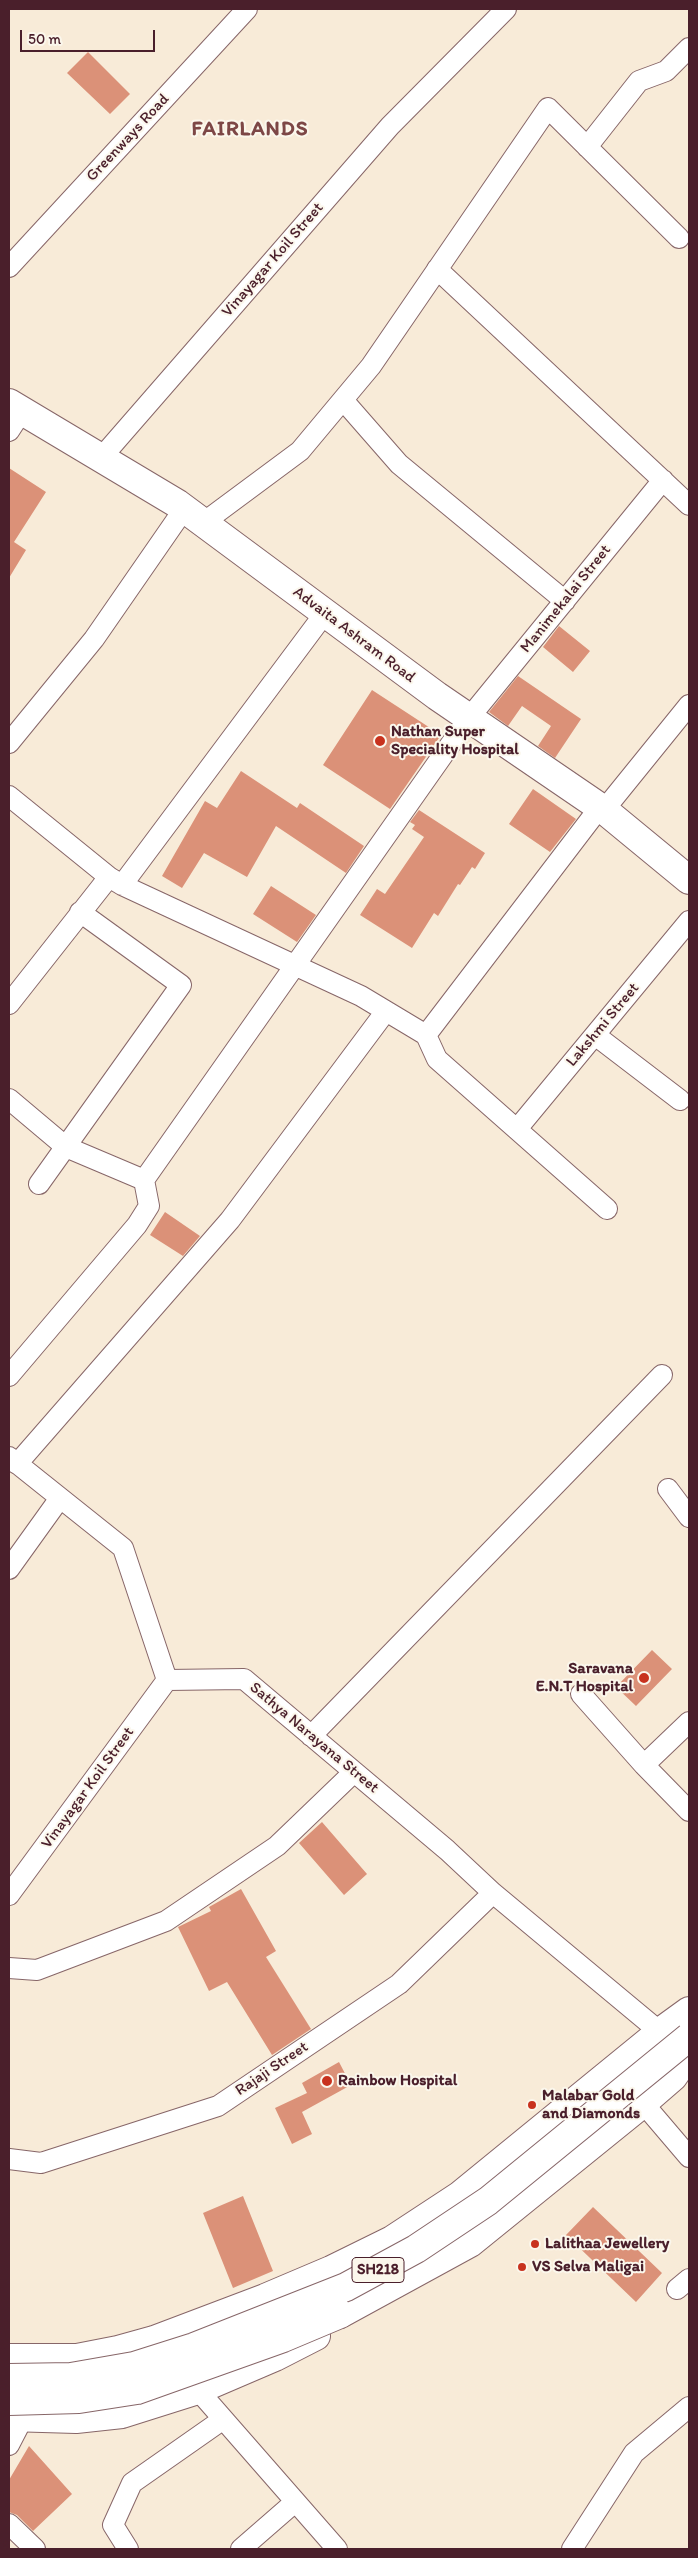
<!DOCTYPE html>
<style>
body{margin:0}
#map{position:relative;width:698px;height:2558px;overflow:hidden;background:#f8ebd8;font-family:Itim,sans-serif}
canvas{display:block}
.frame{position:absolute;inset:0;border:10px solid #4a1f2b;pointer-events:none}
.scale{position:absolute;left:20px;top:30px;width:135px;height:22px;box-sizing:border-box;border:2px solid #4a1f2b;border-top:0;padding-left:6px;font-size:15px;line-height:18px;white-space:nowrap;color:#4a1f2b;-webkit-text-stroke:4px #fbf7ec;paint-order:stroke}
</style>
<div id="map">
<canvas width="698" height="2558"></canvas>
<div class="frame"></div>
<div class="scale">50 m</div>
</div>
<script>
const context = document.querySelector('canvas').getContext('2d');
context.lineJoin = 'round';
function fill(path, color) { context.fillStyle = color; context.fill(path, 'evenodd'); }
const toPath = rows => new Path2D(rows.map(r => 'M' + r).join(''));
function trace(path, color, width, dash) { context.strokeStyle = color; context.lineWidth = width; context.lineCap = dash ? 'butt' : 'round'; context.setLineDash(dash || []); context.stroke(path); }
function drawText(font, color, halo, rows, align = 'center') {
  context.font = font + ' Itim,sans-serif'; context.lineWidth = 4; context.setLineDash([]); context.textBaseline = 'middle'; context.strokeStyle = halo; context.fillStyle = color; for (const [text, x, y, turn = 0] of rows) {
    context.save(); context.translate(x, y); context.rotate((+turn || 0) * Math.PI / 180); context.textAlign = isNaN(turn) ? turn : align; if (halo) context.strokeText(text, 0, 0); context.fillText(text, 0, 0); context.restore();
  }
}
fill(toPath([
 [88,52,130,94,110,114,67,73],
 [9,468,46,492,14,542,26,550,9,578],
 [559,626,590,651,573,672,543,647],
 [518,676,581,719,555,758,538,746,551,726,522,706,508,726,489,712],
 [372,690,441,735,390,809,323,765],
 [241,771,297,808,300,803,364,846,346,873,276,826,247,877,204,853,182,888,162,876,205,801,217,808],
 [533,789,576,819,550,852,509,824],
 [419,810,485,853,475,869,472,867,460,885,458,884,438,916,434,913,412,948,360,915,377,889,385,894,424,837,412,829,415,825,410,822],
 [271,886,316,915,297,942,253,914],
 [165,1212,200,1236,183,1256,150,1235],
 [652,1650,672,1669,636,1706,616,1687],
 [322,1822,367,1874,344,1895,299,1843],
 [241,1889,276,1951,266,1957,311,2029,272,2055,227,1982,209,1991,178,1927,211,1911,209,1907],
 [339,2062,351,2085,302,2112,312,2134,292,2144,275,2108,307,2093,302,2083],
 [243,2196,273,2271,233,2288,203,2213],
 [593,2207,662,2273,636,2302,566,2235],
 [29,2446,72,2494,33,2531,17,2515,9,2512,9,2480]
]), '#db9178');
const street = toPath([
 [587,147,639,81,666,71,689,48],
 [9,267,247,9],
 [437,269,689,505],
 [343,400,399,464,565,601],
 [9,431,22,411],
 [101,458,390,126,506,9],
 [203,523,300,451,371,366,548,108,679,238],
 [9,743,94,639,184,509],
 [9,796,109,877,122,885,361,996,426,1035,437,1059,607,1209],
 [604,810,689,705],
 [122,885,325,613],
 [9,1004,109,877],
 [426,1035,600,807],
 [595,1035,680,1100],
 [9,1099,66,1147,144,1180,149,1206,137,1225,9,1376],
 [517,1129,689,921],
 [144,1180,469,718,663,480],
 [39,1184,181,985,80,912],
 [9,1457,123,1548,167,1680,244,1679,447,1850,493,1893,660,2032],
 [17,1464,230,1220,386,1011],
 [668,1489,689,1517],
 [9,1569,60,1498],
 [581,1694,644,1765,689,1811],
 [311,1736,662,1375],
 [644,1765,689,1722],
 [9,1895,167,1680],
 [9,1968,37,1970,166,1921,277,1846,354,1772],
 [643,2103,689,2157],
 [9,2159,41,2163,218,2106,399,1984,493,1893],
 [677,2289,689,2279],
 [190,2381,337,2549],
 [9,2445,23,2418],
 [9,2524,35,2549],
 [128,2549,113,2525,132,2483,222,2420],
 [241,2549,295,2502],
 [572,2549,634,2453,689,2407]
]);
const secondary = toPath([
 [9,403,178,504,437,696,604,810,689,880]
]);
const primary = toPath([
 [340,2314,470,2243,643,2103,673,2077,689,2054],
 [9,2358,77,2358,118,2350,154,2340,265,2298,331,2270,392,2240,459,2196,660,2032,689,2011],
 [9,2417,76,2419,122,2414,198,2390,275,2357,316,2336]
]);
trace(street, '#876668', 22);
trace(secondary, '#876668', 30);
trace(primary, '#876668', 30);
trace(street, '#fff', 20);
trace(secondary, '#fff', 28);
trace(primary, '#fff', 28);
const primaryBridge = toPath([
 [9,2378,71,2377,134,2366,194,2347,346,2287,416,2249,488,2201,689,2037],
 [9,2401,79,2399,137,2390,283,2338,340,2314]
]);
trace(primaryBridge, '#876668', 30, []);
trace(primaryBridge, '#fff', 28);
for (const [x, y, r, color] of [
 [380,741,6,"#c8321e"],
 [644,1678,6,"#c8321e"],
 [327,2081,6,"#c8321e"],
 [532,2105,5,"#c8321e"],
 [535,2244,5,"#c8321e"],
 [522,2267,5,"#c8321e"]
]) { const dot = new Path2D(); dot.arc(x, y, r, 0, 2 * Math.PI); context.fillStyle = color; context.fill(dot); trace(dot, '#fbf7ec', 2); }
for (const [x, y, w] of [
 [378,2270,52]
]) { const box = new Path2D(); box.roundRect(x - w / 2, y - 12.5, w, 25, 4); context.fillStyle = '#fbf7ec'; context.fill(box); trace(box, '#4a1f2b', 1); }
drawText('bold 15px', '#4a1f2b', null, [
 ["SH218",378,2270]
]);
drawText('16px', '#4a1f2b', '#fbf7ec', [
 ["Greenways Road",128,138,-47],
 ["Vinayagar Koil Street",273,260,-49],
 ["Manimekalai Street",566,599,-51],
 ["Advaita Ashram Road",354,635,37],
 ["Lakshmi Street",603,1025,-50],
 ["Sathya Narayana Street",314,1738,40],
 ["Vinayagar Koil Street",88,1788,-54],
 ["Rajaji Street",272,2069,-34]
]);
drawText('bold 16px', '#4a1f2b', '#fbf7ec', [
 ["Nathan Super",391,732],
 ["Speciality Hospital",391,750],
 ["Saravana",633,1669,"right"],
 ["E.N.T Hospital",633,1687,"right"],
 ["Rainbow Hospital",338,2081],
 ["Malabar Gold",542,2096],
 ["and Diamonds",542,2114],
 ["Lalithaa Jewellery",545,2244],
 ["VS Selva Maligai",532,2267]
], 'left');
context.letterSpacing = '1px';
drawText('bold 21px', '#7d4746', '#fbf7ec', [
 ["FAIRLANDS",250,130]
]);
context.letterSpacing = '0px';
</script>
